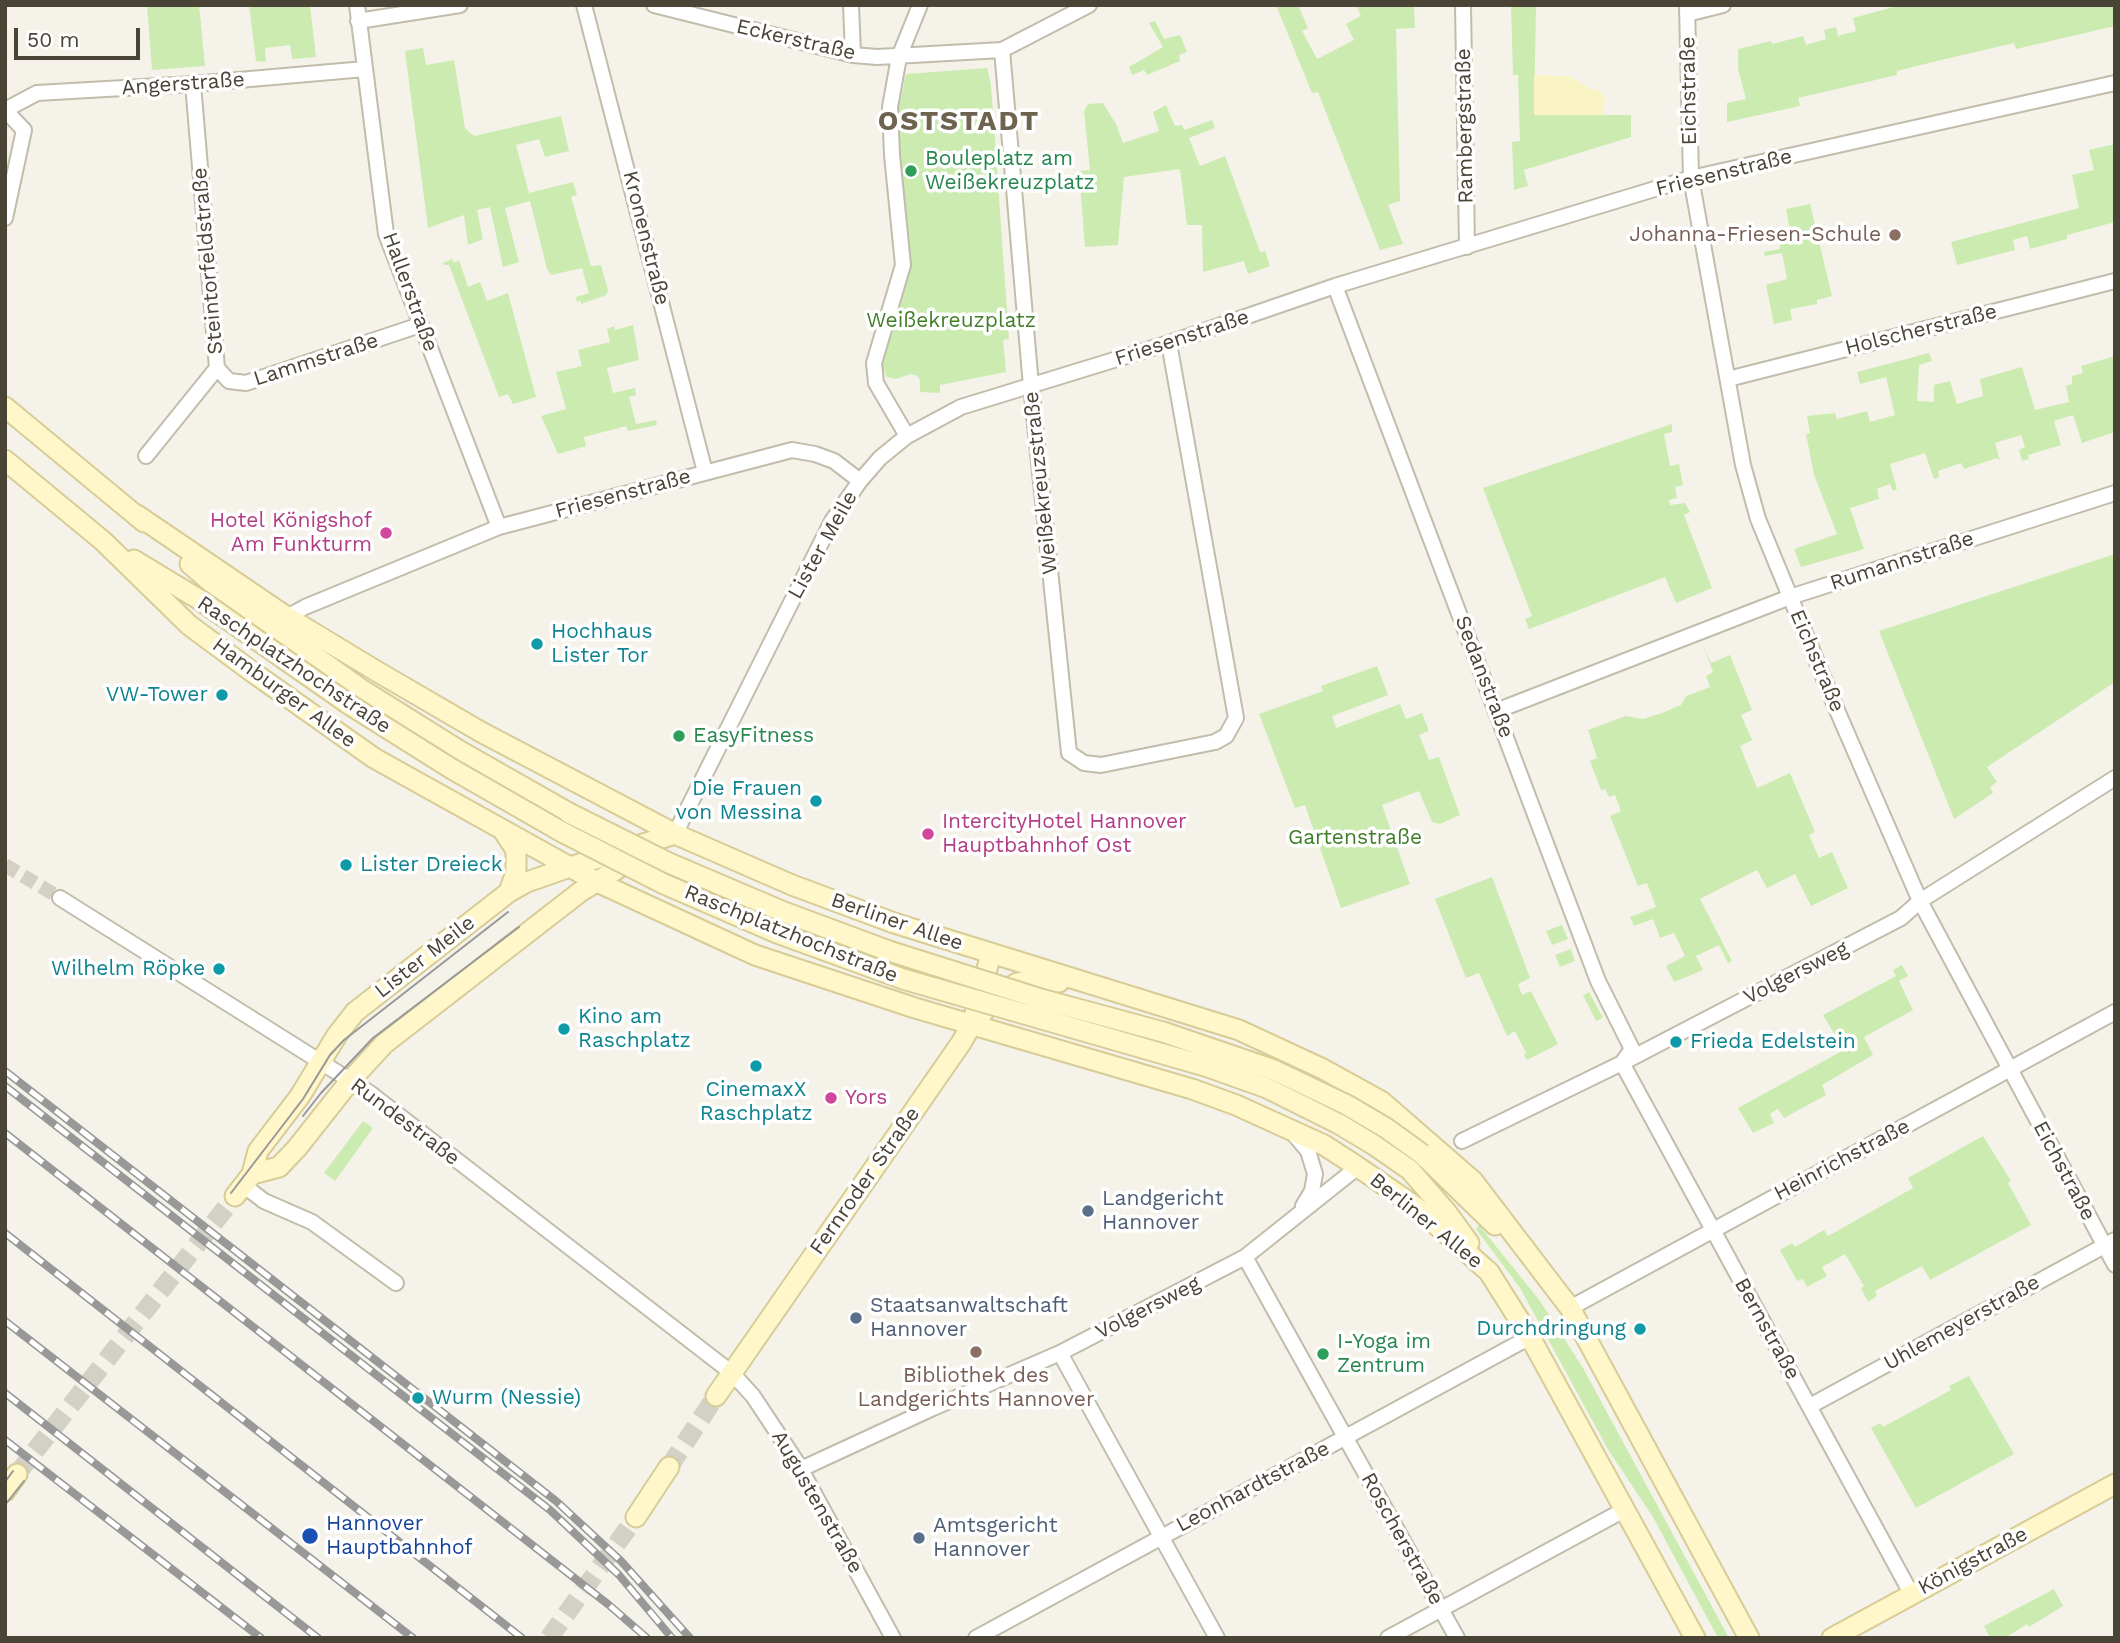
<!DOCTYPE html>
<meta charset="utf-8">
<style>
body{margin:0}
#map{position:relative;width:2120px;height:1643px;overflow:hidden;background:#f5f3e9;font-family:"Work Sans",sans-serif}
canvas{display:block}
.frame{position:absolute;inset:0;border:7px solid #4a4437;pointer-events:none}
.scale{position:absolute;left:14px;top:28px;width:126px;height:32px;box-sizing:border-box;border:4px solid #4a4437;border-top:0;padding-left:9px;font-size:21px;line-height:24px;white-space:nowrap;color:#4a4437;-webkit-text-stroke:5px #fff;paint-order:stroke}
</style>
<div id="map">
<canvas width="2120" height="1643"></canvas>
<div class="frame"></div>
<div class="scale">50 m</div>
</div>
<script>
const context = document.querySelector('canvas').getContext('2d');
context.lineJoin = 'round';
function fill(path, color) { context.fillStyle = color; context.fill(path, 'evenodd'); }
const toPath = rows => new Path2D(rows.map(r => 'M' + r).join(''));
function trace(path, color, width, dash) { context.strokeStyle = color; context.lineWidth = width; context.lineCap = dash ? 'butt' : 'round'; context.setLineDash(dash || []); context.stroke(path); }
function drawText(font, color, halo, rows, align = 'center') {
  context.font = font + ' "Work Sans",sans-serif'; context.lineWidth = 7; context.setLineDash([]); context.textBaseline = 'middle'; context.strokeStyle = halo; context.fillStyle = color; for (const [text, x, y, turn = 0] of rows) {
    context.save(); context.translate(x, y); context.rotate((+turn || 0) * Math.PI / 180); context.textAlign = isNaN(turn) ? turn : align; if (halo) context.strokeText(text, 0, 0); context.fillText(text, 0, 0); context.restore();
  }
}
fill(toPath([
 [147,5,199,5,205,66,152,70],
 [249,5,310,5,316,57,292,59,290,45,265,48,266,62,256,61],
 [1276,5,1298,5,1308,28,1302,31,1317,59,1354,40,1346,24,1361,16,1356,5,1414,5,1415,28,1396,29,1400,201,1388,205,1403,244,1380,250,1318,92,1312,93],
 [1511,5,1536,5,1534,115,1631,115,1631,137,1524,170,1528,186,1514,190,1512,142,1520,141,1518,75,1513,75],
 [1901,5,2115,5,2115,26,2016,49,2014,43,1937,61,1897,71,1897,75,1798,98,1800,106,1727,122,1727,103,1746,99,1738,69,1738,49,1771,41,1772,44,1803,36,1806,45,1826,39,1824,30,1836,27,1838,36,1856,31,1853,18],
 [1155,21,1164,39,1180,35,1187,52,1179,55,1180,61,1147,75,1144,70,1132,75,1129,67,1163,47,1149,23],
 [423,48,426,65,454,60,465,128,474,136,561,116,569,151,545,157,539,139,516,145,529,193,573,182,577,195,571,197,591,266,601,265,608,290,606,295,581,304,581,301,577,302,576,297,589,293,582,268,551,275,547,269,530,201,505,208,519,262,503,267,490,207,477,210,483,239,468,245,464,215,428,228,405,51],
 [987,68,991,85,1009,339,1003,340,1006,372,940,385,940,393,920,392,920,380,917,376,911,374,896,379,887,377,881,365,909,269,899,151,898,110,906,74],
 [1103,103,1116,124,1123,143,1159,131,1153,112,1166,105,1175,126,1182,125,1184,130,1212,120,1215,128,1189,138,1200,166,1225,156,1260,252,1265,251,1270,266,1248,274,1244,261,1203,272,1202,225,1187,225,1180,169,1124,177,1118,245,1085,247,1079,171,1090,170,1084,111,1088,104],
 [2115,144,2115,222,2067,235,2067,239,2030,249,2027,236,2013,240,2015,250,1957,265,1951,242,2079,208,2072,175,2094,170,2089,150],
 [1810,204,1832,296,1817,300,1817,304,1790,309,1792,320,1774,324,1766,285,1787,279,1782,253,1765,256,1764,252,1780,249,1779,240,1791,237,1786,209],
 [452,259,454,263,459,260,468,287,480,282,487,301,508,293,536,397,513,404,508,394,499,397,449,265,444,265,443,263],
 [633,325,639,360,607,368,613,393,635,388,636,395,629,397,636,424,656,420,657,425,628,431,626,426,584,437,586,446,558,454,541,416,566,409,556,372,582,366,578,350,610,342,607,329,614,326,615,330],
 [1929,353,1932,361,1919,365,1917,401,1934,402,1934,385,1950,381,1957,404,1983,396,1980,379,2022,367,2035,410,2069,402,2066,386,2072,384,2072,376,2083,373,2081,366,2115,356,2115,432,2082,443,2073,415,2054,421,2061,445,2028,455,2029,459,2022,461,2019,450,2025,447,2021,435,1995,443,2000,461,1997,458,1964,469,1961,463,1938,471,1939,477,1934,479,1925,453,1890,464,1897,489,1893,491,1890,484,1877,489,1879,499,1850,508,1864,549,1801,567,1794,549,1837,534,1814,475,1806,434,1810,433,1807,416,1835,413,1837,419,1867,411,1870,422,1895,415,1886,377,1860,384,1857,372],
 [1672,424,1672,432,1664,434,1670,466,1679,464,1683,485,1675,487,1677,498,1669,500,1670,505,1685,503,1690,512,1684,515,1712,588,1676,603,1665,577,1529,629,1525,619,1532,616,1483,488],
 [2115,554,2115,682,1987,767,1997,782,1990,787,1993,793,1954,819,1879,631],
 [1703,646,1711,663,1730,655,1752,710,1741,715,1752,740,1740,746,1757,788,1790,773,1815,832,1809,835,1819,858,1832,852,1848,888,1811,906,1795,874,1767,888,1757,870,1700,899,1732,961,1728,963,1719,945,1696,956,1703,970,1674,982,1666,966,1685,956,1674,933,1660,938,1653,919,1634,926,1630,917,1656,907,1647,883,1638,886,1610,816,1621,811,1615,795,1609,797,1605,789,1601,790,1590,761,1597,758,1588,730,1626,716,1643,719,1662,713,1681,705,1686,696,1710,687,1706,676,1713,672],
 [1377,666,1388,695,1332,716,1336,728,1400,704,1406,719,1422,713,1429,731,1419,735,1422,742,1429,760,1439,757,1460,815,1440,824,1432,822,1419,791,1382,805,1410,884,1341,908,1305,805,1295,808,1259,714,1323,691,1321,686],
 [1492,877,1530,978,1518,984,1522,995,1531,991,1558,1044,1527,1060,1524,1055,1526,1053,1515,1031,1507,1036,1479,973,1466,978,1435,899],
 [1562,925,1568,939,1552,945,1546,931],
 [1571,949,1575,961,1560,967,1555,955],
 [1902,965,1908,976,1899,981,1913,1010,1864,1037,1873,1055,1822,1085,1826,1095,1784,1118,1778,1109,1770,1114,1774,1123,1753,1133,1738,1108,1844,1050,1823,1015,1896,976,1893,970],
 [1589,992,1603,1018,1596,1021,1583,995],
 [363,1121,373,1128,335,1181,324,1173],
 [1983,1136,2011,1181,2008,1183,2031,1225,1930,1280,1922,1266,1875,1291,1877,1296,1868,1302,1861,1288,1864,1286,1845,1254,1822,1267,1827,1276,1807,1287,1803,1279,1797,1281,1780,1250,1792,1243,1795,1247,1824,1230,1828,1236,1913,1188,1908,1178],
 [1479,1225,1540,1301,1583,1368,1729,1638,1718,1638,1653,1517,1609,1451,1520,1288,1476,1229],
 [1969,1376,2014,1454,1916,1508,1871,1428,1880,1423,1883,1427,1905,1415,1951,1390,1949,1386],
 [2054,1589,2063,1606,2029,1627,2027,1624,2005,1638,1990,1638,1984,1626]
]), '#cbebb0');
fill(toPath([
 [1534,75,1569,76,1593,90,1594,88,1605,96,1603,115,1534,115]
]), '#faf4c4');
trace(toPath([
 [5,865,60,898]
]), '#d3d0c5', 14, [14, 7]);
trace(toPath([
 [669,1467,716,1396],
 [17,1474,235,1196],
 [549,1638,636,1517]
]), '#d3d0c5', 19, [19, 10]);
const street = toPath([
 [357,5,386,234,499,527],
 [584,5,705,472],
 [654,5,853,55,877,57,1002,50,1089,5],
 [851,5,853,55],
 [1463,5,1467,247],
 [1687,5,1691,178,1743,465,1758,519,1836,708,1920,901,2115,1265],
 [1687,14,1723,5],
 [358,21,460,5],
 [1002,50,1031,386,1069,753,1084,763,1101,765,1215,742,1226,736,1236,718,1169,343],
 [5,110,37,93,193,84,365,69],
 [5,110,24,130,5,218],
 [1335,286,1598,981,1632,1049,1622,1063],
 [217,368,229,381,246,383,420,325],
 [1728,379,2115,281],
 [907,436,876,383,874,363,903,265,892,155,890,107,899,57,920,5],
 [146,456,217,368,193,84],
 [287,617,305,607,499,527,792,450,815,454,834,461,860,481],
 [1496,711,1790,597,2115,493],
 [675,834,832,521,860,481,880,458,907,436,961,407,1169,343,1335,286,1691,178,2115,83],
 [60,898,370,1093,732,1373,753,1396,798,1464,893,1638],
 [1622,1063,1912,1595],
 [1292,1132,1308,1151,1315,1174,1312,1191,1303,1206],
 [1462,1141,1622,1063,1901,918,1920,901,2115,778],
 [243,1185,264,1201,312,1222,396,1283],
 [1245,1257,1457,1638],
 [1570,1308,2115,1012],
 [1060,1353,1217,1638],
 [1810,1406,2115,1240],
 [801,1469,933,1408,1060,1353,1245,1257,1358,1167],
 [976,1638,1530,1337],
 [1388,1638,1624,1510]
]);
const secondary = toPath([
 [5,407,144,522],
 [5,460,103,541,189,625,251,671,374,758,595,881,755,955,915,1008,1192,1089,1236,1105,1324,1145,1358,1167,1416,1207,1489,1272,1530,1337,1695,1638],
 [137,515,287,617,378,672,481,732,675,834,792,885,894,923,1239,1030,1323,1069,1381,1101,1473,1181,1570,1308,1749,1638],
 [134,560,200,600],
 [190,564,212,583,361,689,460,751,569,813],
 [504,832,516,850,516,872,509,892],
 [980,1016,996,997,1017,983,1038,979,1059,982],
 [1422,1154,1495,1225],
 [1410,1170,1448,1214,1469,1243],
 [252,1174,279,1167,297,1148,350,1081,384,1044,580,892,638,856],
 [235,1196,252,1174,258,1151,300,1096,337,1035,355,1012,509,892,527,882,570,867,675,834],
 [716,1396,961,1043,972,1024,991,954],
 [5,1491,17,1474],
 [636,1517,669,1467],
 [1832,1638,2115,1484]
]);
trace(street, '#c1bcab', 18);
trace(secondary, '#d7cc97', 23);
trace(street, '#fff', 14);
trace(secondary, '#fff7c9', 19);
trace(toPath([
 [303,1116,321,1093,373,1038,519,927],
 [231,1193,303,1099,330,1055,344,1040,508,912],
 [5,1482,13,1471],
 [5,1505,24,1481]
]), '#989898', 2);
const rail = toPath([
 [5,1071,556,1501,621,1561,690,1638],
 [5,1086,550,1510,619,1575,672,1638],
 [5,1133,609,1605,647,1638],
 [5,1233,522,1638],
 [5,1321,413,1638],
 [5,1393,318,1638],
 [5,1440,261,1638]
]);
trace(rail, '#989898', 8);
trace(rail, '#fff', 5, [16]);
const secondaryBridge = toPath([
 [200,600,350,705,452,769,562,832,664,884,777,933,903,979,1205,1066,1267,1088,1339,1124,1374,1145,1410,1170],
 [569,813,669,863,784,912,889,951,1041,999,1163,1032,1274,1070,1347,1105,1386,1128,1422,1154]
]);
trace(secondaryBridge, '#d7cc97', 23, []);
trace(secondaryBridge, '#fff7c9', 19);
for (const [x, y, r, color] of [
 [911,171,7,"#2e9e5b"],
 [1895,235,7,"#8d6e63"],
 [386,533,7,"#d1479c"],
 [537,644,7,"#0f9aa8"],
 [222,695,7,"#0f9aa8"],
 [679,736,7,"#2e9e5b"],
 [816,801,7,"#0f9aa8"],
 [928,834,7,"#d1479c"],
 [346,865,7,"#0f9aa8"],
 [219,969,7,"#0f9aa8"],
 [564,1029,7,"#0f9aa8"],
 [1676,1042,7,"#0f9aa8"],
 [756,1066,7,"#0f9aa8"],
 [831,1098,7,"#d1479c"],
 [1088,1211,7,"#5c6f8a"],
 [856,1318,7,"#5c6f8a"],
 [1640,1329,7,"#0f9aa8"],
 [976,1352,7,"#8d6e63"],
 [1323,1354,7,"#2e9e5b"],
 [418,1398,7,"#0f9aa8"],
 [310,1536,9,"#1a4fb4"],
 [919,1538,7,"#5c6f8a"]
]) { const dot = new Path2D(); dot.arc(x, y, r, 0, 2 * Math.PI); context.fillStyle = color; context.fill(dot); trace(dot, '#fff', 2.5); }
drawText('21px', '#4a4437', '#fff', [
 ["Eckerstraße",796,40,13],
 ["Angerstraße",183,84,-4],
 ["Eichstraße",1689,91,-91],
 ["Rambergstraße",1465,126,-91],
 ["Friesenstraße",1724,173,-14],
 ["Kronenstraße",646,238,76],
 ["Steintorfeldstraße",208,261,-95],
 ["Hallerstraße",410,292,70],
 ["Holscherstraße",1921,330,-14],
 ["Friesenstraße",1182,338,-18],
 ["Lammstraße",316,360,-18],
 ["Weißekreuzstraße",1041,483,-96],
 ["Friesenstraße",623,494,-15],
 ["Lister Meile",823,545,-61],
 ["Rumannstraße",1902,561,-18],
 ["Eichstraße",1817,661,67],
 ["Raschplatzhochstraße",294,665,34],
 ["Sedanstraße",1484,677,69],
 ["Hamburger Allee",284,693,36],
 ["Berliner Allee",897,922,19],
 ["Raschplatzhochstraße",791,934,22],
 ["Lister Meile",425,957,-38],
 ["Volgersweg",1796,973,-27],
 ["Rundestraße",405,1122,37],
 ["Heinrichstraße",1842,1160,-28],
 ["Eichstraße",2064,1171,62],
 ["Fernroder Straße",865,1181,-55],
 ["Berliner Allee",1426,1221,39],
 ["Volgersweg",1148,1308,-27],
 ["Uhlemeyerstraße",1962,1323,-29],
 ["Bernstraße",1767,1329,61],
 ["Leonhardtstraße",1253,1487,-28],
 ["Augustenstraße",817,1502,60],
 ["Roscherstraße",1402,1539,61],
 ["Königstraße",1973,1561,-28]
]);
drawText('21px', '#27864d', '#fff', [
 ["Bouleplatz am",925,159],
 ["Weißekreuzplatz",925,183],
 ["EasyFitness",693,736],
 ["I-Yoga im",1337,1342],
 ["Zentrum",1337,1366]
], 'left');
drawText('21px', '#785e54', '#fff', [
 ["Johanna-Friesen-Schule",1881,235],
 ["Bibliothek des",976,1376,"center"],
 ["Landgerichts Hannover",976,1400,"center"]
], 'right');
drawText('21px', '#407f27', '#fff', [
 ["Weißekreuzplatz",951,321],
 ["Gartenstraße",1355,838]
]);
drawText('21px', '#b23c85', '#fff', [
 ["Hotel Königshof",372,521,"right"],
 ["Am Funkturm",372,545,"right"],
 ["IntercityHotel Hannover",942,822],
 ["Hauptbahnhof Ost",942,846],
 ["Yors",845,1098]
], 'left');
drawText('21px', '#0d838f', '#fff', [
 ["Hochhaus",551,632],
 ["Lister Tor",551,656],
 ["VW-Tower",208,695,"right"],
 ["Die Frauen",802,789,"right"],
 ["von Messina",802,813,"right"],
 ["Lister Dreieck",360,865],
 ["Wilhelm Röpke",205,969,"right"],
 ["Kino am",578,1017],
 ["Raschplatz",578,1041],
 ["Frieda Edelstein",1690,1042],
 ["CinemaxX",756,1090,"center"],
 ["Raschplatz",756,1114,"center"],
 ["Durchdringung",1626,1329,"right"],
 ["Wurm (Nessie)",432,1398]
], 'left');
drawText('21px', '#4e5e75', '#fff', [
 ["Landgericht",1102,1199],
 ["Hannover",1102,1223],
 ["Staatsanwaltschaft",870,1306],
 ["Hannover",870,1330],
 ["Amtsgericht",933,1526],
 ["Hannover",933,1550]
], 'left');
drawText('21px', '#164399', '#fff', [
 ["Hannover",326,1524],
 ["Hauptbahnhof",326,1548]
], 'left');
context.letterSpacing = '2px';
drawText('bold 28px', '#6d634e', '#fff', [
 ["OSTSTADT",959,122]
]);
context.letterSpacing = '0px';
</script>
